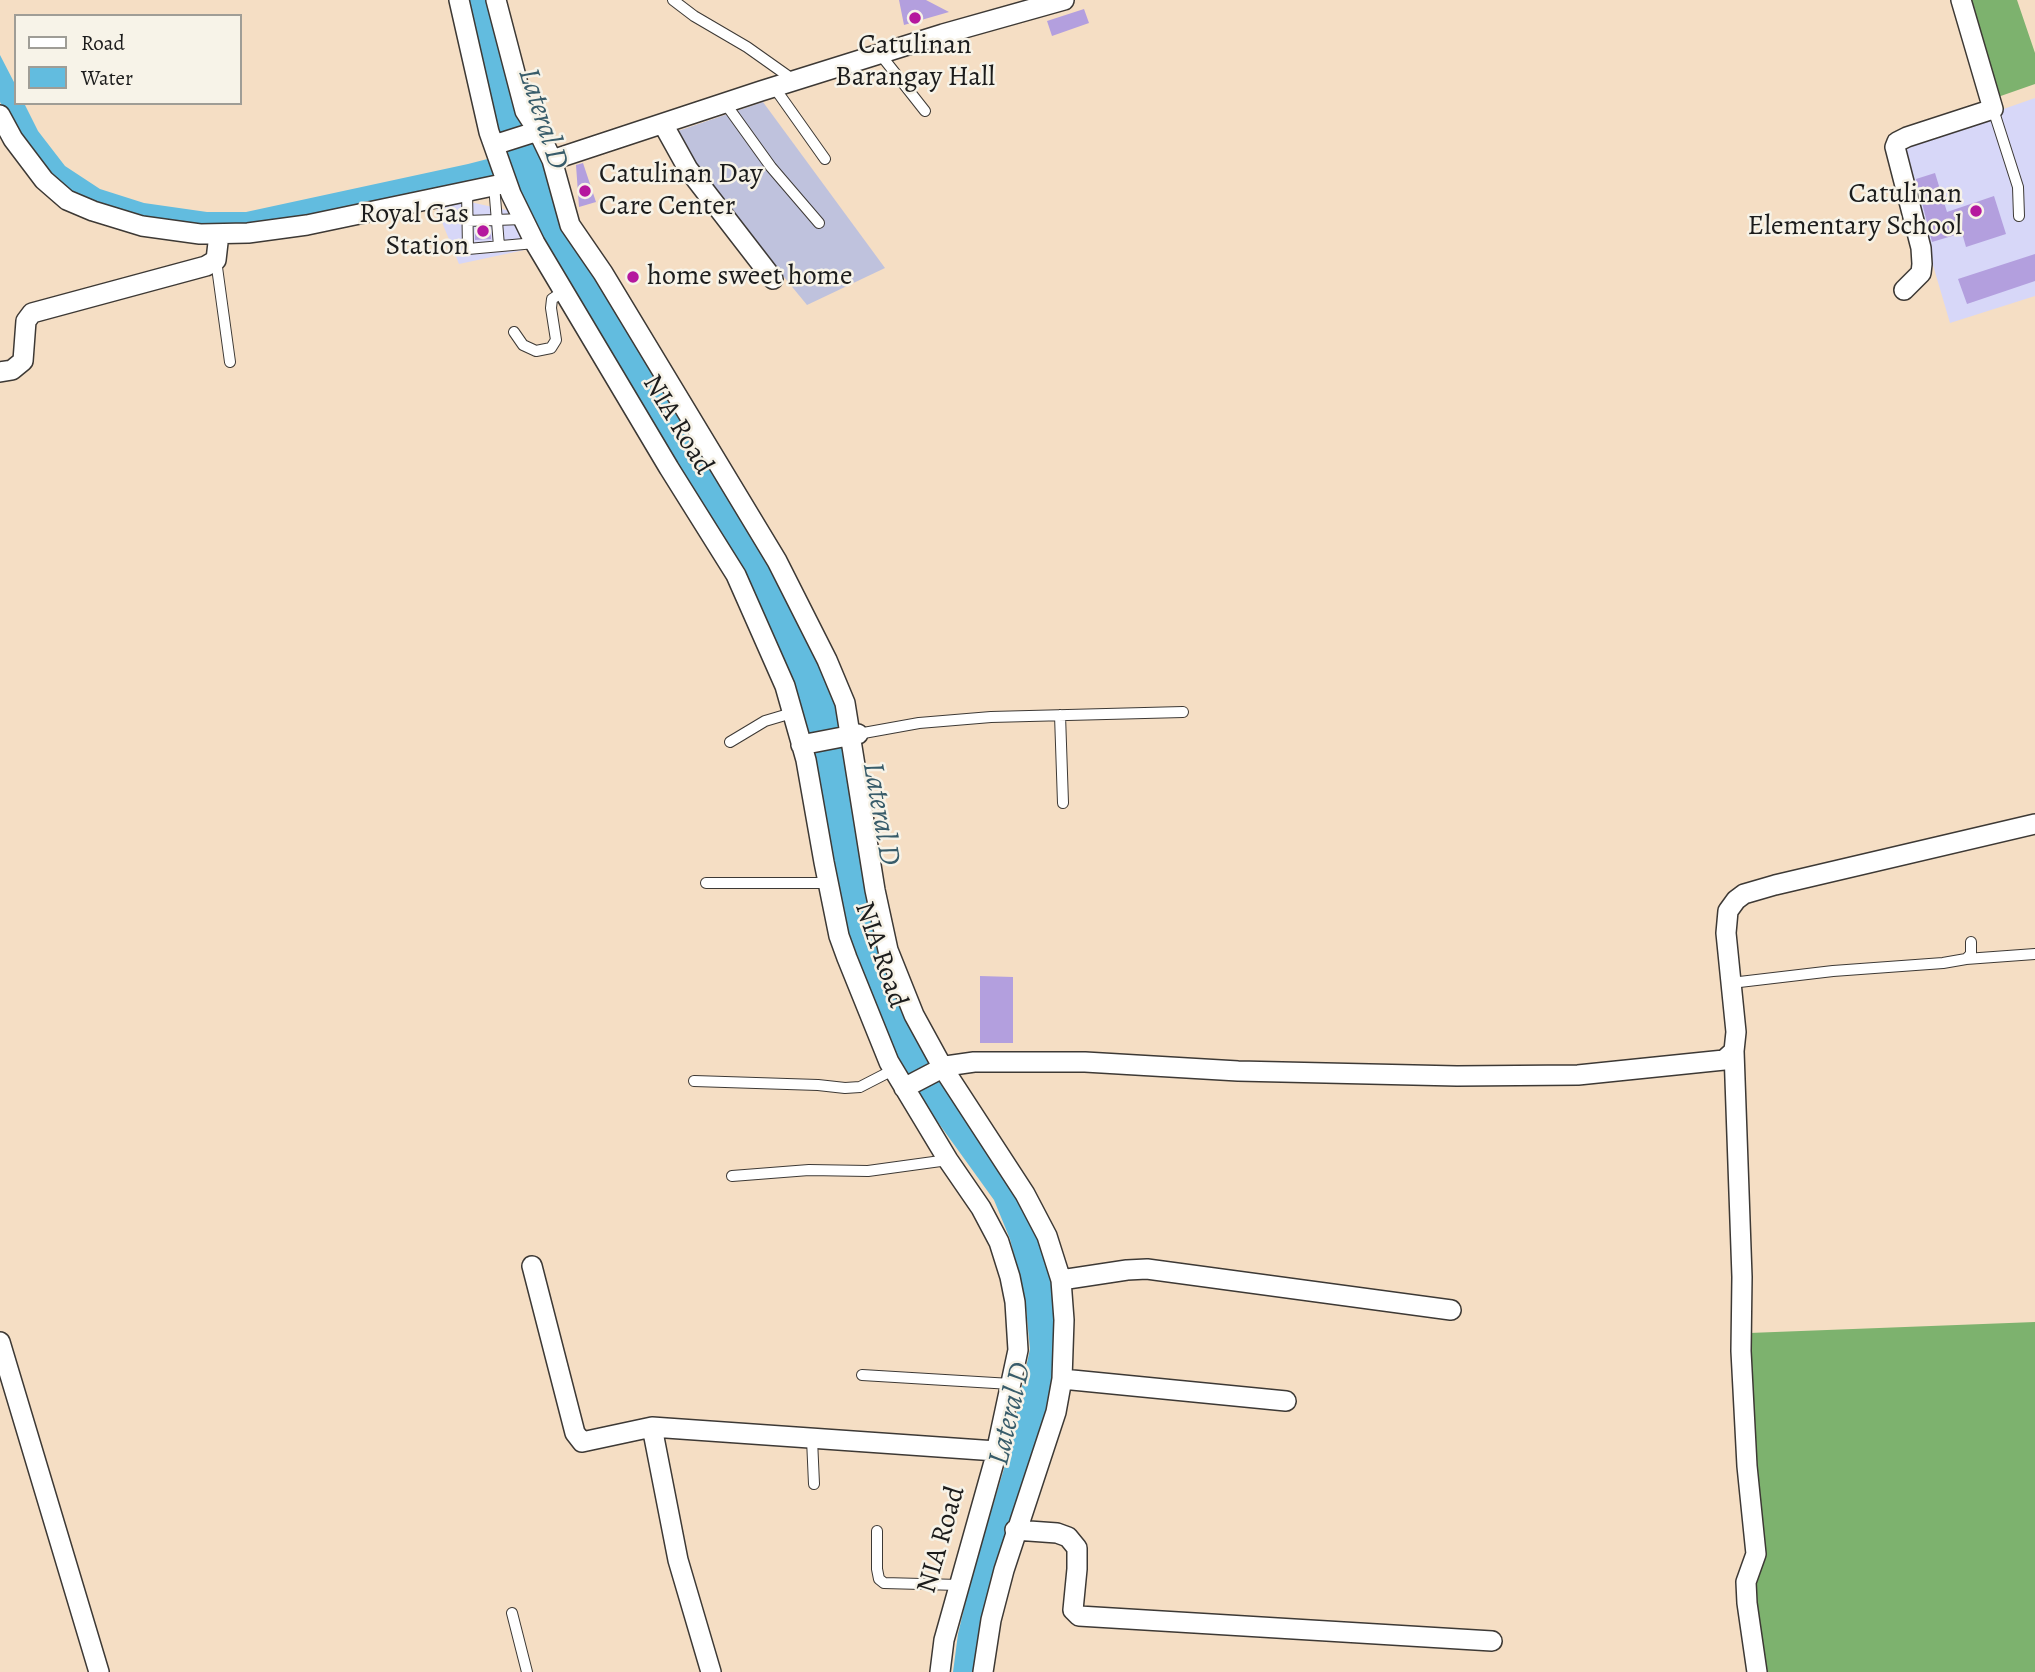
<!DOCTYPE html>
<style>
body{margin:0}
#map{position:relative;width:2035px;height:1672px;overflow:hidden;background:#f5dec4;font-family:Alegreya,serif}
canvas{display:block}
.legend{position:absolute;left:14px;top:14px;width:228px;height:91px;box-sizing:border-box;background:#f7f3e8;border:2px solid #9f9d96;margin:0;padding:9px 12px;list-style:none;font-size:21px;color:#1c1c1c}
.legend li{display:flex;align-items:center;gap:14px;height:35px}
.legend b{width:35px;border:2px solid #9f9d96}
</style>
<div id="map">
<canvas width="2035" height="1672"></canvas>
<ul class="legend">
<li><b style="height:9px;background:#fff"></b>Road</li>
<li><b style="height:19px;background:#62bcdf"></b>Water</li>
</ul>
</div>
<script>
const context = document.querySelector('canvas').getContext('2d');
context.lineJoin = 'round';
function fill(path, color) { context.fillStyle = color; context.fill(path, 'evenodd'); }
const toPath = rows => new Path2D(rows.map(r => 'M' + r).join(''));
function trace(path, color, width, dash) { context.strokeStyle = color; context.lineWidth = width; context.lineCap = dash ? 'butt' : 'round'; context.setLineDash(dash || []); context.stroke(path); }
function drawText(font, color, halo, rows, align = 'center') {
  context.font = font + ' Alegreya,serif'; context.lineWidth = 5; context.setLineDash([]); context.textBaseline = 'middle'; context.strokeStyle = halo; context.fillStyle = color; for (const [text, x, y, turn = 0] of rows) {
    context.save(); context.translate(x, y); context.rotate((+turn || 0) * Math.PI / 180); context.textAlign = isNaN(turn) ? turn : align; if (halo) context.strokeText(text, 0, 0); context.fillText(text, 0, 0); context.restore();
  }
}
fill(toPath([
 [2035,98,2035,296,1950,323,1898,146],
 [470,202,511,211,529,249,459,264,435,205]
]), '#d7d7f8');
fill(toPath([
 [763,102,885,268,807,305,687,159,672,133]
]), '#bfc2dd');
fill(toPath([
 [1964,0,2017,0,2035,53,2035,84,1995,98],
 [2035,1322,2035,1672,1763,1672,1757,1643,1749,1333]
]), '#7db26e');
fill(toPath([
 [466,0,488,0,523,126,547,167,811,641,842,718,882,953,1032,1216,1054,1278,1058,1320,1055,1368,1043,1428,975,1672,953,1672,958,1634,973,1571,1006,1462,1030,1349,1025,1298,1010,1239,994,1200,893,1060,853,957,790,676,495,175,310,216,247,227,201,227,142,217,72,194,53,180,21,140,0,102,0,55,16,86,16,103,24,103,38,131,65,166,100,189,144,203,207,212,246,212,468,164,507,154,499,133]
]), '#62bcdf');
fill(toPath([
 [899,0,926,0,949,12,904,25],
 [1084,9,1089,23,1052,36,1047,21],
 [583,163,596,202,579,207,576,165],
 [1935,173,1947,212,1994,196,2006,234,1966,247,1962,233,1932,242,1916,179],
 [475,228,490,228,491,239,475,240],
 [2035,254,2035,281,1967,304,1958,279],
 [980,976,1013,977,1013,1043,980,1043]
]), '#b39fde');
const service = toPath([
 [673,0,694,16,747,47,795,81],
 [880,54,925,111],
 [774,87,825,159],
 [725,103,771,167,819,223],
 [1993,109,2018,187,2019,216],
 [494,185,499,246],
 [467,191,468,249,535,243],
 [467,221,523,219],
 [216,260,230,362],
 [514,332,523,345,536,351,551,348,556,340,551,308,552,299,564,291],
 [1060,715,1063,803],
 [858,734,919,723,991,717,1183,712],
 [730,742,765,721,792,713],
 [706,883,828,883],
 [1966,959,2035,954],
 [1731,983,1833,971,1943,963,1966,959,1971,954,1971,942],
 [694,1081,818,1085,845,1088,860,1087,893,1070],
 [732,1176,809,1170,868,1171,948,1160],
 [862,1375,1011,1384],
 [812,1439,814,1484],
 [877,1531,877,1569,879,1579,884,1583,959,1585],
 [512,1613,527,1672]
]);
const minor = toPath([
 [459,0,489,132,511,194,535,243,669,468,736,575,785,686,806,760,824,862,839,936,847,958,889,1062,948,1160,981,1208,999,1242,1010,1277,1015,1302,1018,1350,994,1462,944,1640,940,1672],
 [496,0,525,111,538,131,552,160,570,225,603,273,777,561,827,660,845,703,875,890,888,950,914,1015,943,1068,1025,1194,1047,1236,1061,1280,1064,1320,1062,1379,1056,1412,1004,1570,991,1620,983,1672],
 [0,115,13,139,44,180,67,200,93,211,142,226,200,234,248,233,307,225,507,183],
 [663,124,688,169,773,279],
 [494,145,538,131],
 [552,160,761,91,943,34,1064,0],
 [1904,290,1921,273,1922,264,1921,248,1895,147,1897,142,1907,137,1993,109,1961,0],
 [0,372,12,370,23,361,26,321,32,313,206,266,216,260,219,234],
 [801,745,858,734],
 [1734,1051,1742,1277,1741,1351,1747,1466,1756,1554,1746,1582,1747,1603,1757,1672],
 [904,1088,946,1066,974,1062,1085,1062,1238,1071,1457,1076,1578,1075,1724,1060,1734,1051,1736,1032,1726,933,1728,911,1736,900,1744,894,1775,885,2035,824],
 [532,1266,575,1433,582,1442,652,1427,996,1451],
 [1061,1280,1127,1270,1147,1269,1451,1310],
 [0,1342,99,1672],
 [1062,1379,1286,1401],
 [652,1427,678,1560,711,1672],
 [1015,1530,1057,1533,1068,1537,1077,1548,1077,1569,1073,1610,1079,1616,1492,1641]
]);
trace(service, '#3d3935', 12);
trace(minor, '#3d3935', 22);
trace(service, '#fff', 10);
trace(minor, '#fff', 19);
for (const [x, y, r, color] of [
 [915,18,7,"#b5179e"],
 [585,191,7,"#b5179e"],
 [1976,211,7,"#b5179e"],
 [483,231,7,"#b5179e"],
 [633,277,7,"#b5179e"]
]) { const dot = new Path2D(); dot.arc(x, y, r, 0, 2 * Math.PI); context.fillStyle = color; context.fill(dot); trace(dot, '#f7f3e8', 2.5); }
drawText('28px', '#1c1c1c', '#f7f3e8', [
 ["Catulinan",915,46,"center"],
 ["Barangay Hall",915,78,"center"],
 ["Catulinan Day",599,175],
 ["Care Center",599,207],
 ["Catulinan",1962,195,"right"],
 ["Elementary School",1962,227,"right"],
 ["Royal Gas",469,215,"right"],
 ["Station",469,247,"right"],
 ["home sweet home",647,277]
], 'left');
drawText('28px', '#1c1c1c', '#f7f3e8', [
 ["NIA Road",677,425,59],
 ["NIA Road",880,955,71],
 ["NIA Road",942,1540,-74]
]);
drawText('italic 30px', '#385c6a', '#f7f3e8', [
 ["Lateral D",542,119,72],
 ["Lateral D",880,814,80],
 ["Lateral D",1011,1414,-77]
]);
</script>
